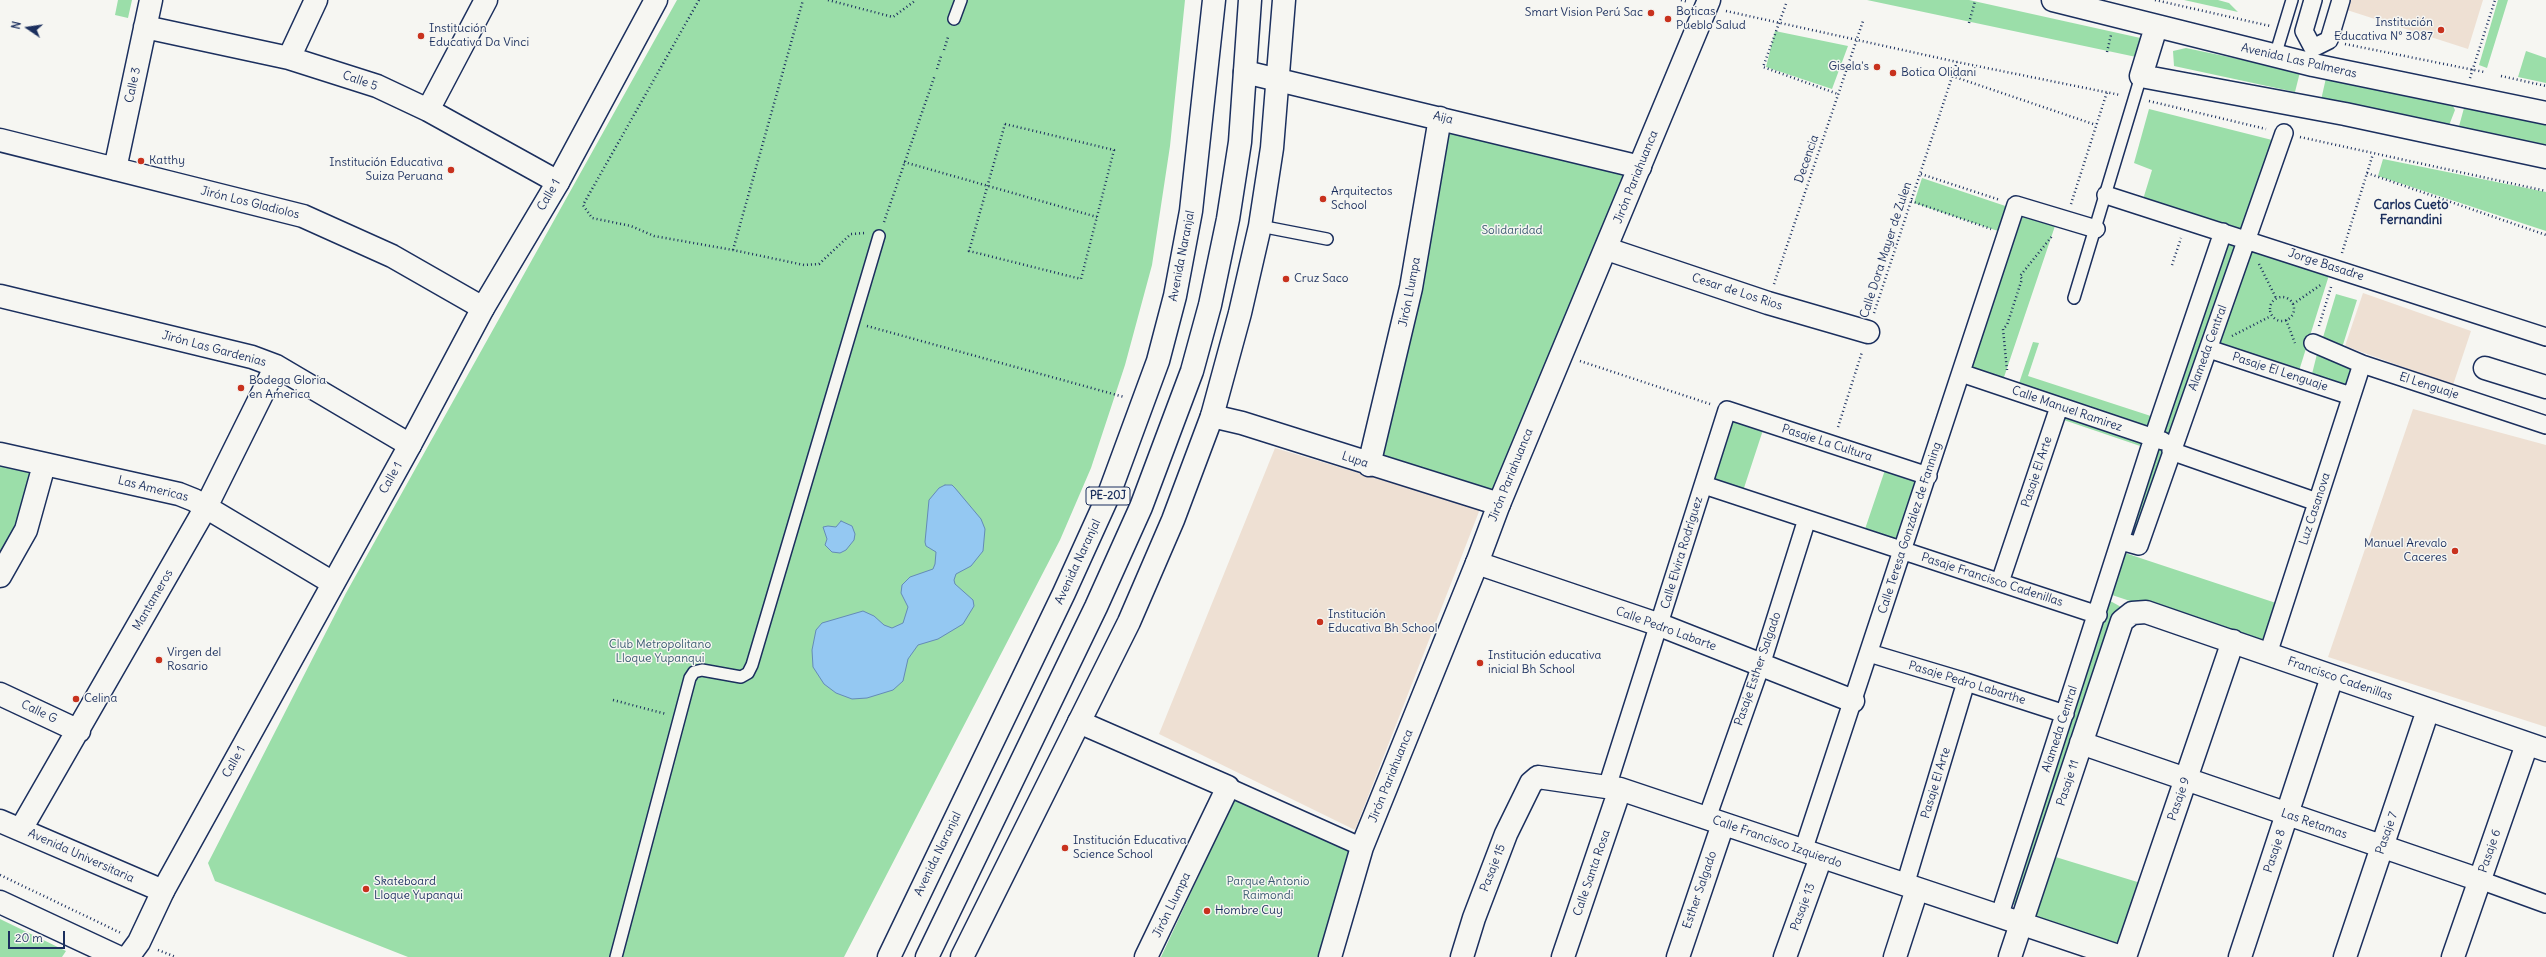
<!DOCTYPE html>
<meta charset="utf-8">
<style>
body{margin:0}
#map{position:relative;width:2546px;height:957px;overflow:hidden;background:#f6f6f2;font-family:Delius,sans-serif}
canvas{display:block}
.north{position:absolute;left:8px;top:8px;width:40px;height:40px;-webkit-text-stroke:3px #f6f6f2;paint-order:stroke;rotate:283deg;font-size:11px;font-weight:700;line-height:16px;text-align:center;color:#1b2f5e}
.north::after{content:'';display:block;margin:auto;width:14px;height:18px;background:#1b2f5e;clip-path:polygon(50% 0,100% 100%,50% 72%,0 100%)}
.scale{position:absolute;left:8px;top:931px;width:57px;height:18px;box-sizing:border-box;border:2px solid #1b2f5e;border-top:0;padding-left:5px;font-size:12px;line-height:14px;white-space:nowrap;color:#1b2f5e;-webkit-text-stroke:3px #f6f6f2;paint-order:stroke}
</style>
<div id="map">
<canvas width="2546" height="957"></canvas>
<div class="north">N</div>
<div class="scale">20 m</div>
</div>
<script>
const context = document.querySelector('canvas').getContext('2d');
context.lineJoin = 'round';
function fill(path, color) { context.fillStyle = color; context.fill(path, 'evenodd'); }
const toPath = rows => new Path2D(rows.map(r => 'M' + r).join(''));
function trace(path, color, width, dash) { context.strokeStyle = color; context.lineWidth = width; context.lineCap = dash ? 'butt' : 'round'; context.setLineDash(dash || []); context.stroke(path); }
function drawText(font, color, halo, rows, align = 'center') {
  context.font = font + ' Delius,sans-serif'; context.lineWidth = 3; context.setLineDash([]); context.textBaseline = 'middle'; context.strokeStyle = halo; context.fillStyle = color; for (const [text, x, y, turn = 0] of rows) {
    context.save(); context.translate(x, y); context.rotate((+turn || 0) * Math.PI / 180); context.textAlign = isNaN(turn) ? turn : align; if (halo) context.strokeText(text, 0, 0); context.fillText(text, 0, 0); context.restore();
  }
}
fill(toPath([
 [2351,0,2483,0,2468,49,2347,10],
 [2363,293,2471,331,2453,385,2345,346],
 [2413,409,2546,445,2546,727,2328,657],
 [1275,448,1480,509,1355,830,1159,734]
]), '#eee0d3');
fill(toPath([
 [118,0,132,0,128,18,115,15],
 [677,0,1185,0,1170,146,1152,265,1125,365,1091,468,1060,540,844,957,408,957,215,881,208,863,346,593],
 [1867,0,1969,0,2145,39,2141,58],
 [2184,0,2218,0,2229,3,2238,12],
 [2498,0,2508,0,2487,68,2479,65],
 [1775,31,1848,46,1832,89,1766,67],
 [2186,48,2300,72,2295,92,2174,66,2173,51],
 [2526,51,2546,58,2546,83,2518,77],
 [2326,78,2453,106,2455,110,2448,128,2321,100],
 [2464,108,2546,124,2546,149,2458,130],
 [2149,109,2280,142,2139,546,2121,541,2149,449,2055,417,2059,407,2016,392,2033,342,2039,343,2028,376,2160,419,2223,232,2141,206,2152,170,2134,163],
 [1447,131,1627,172,1493,493,1377,457],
 [2383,159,2546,192,2546,231,2378,176],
 [1922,178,2056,223,1999,392,1964,380,2013,236,1914,203],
 [2250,246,2330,272,2298,374,2216,346],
 [2336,294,2357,300,2341,351,2321,344],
 [2317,354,2360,368,2351,396,2310,382],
 [1732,420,1763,430,1743,491,1712,481],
 [0,466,33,473,19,526,0,558],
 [1886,467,1921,479,1897,546,1863,535],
 [2122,552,2276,603,2262,645,2109,594],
 [2103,597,2132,613,2027,909,2004,901],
 [1235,798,1350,850,1319,957,1161,957],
 [2049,855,2144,884,2125,947,2030,917],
 [0,919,66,951,62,957,0,957]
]), '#9bdea9');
const water = toPath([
 [945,485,952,485,955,488,981,519,985,529,983,551,971,566,956,574,954,580,955,584,973,600,974,606,963,624,938,639,918,645,908,659,903,681,893,690,867,698,852,699,836,693,824,684,813,667,812,650,816,630,822,623,863,611,874,616,884,625,892,628,903,623,908,607,901,593,902,585,910,577,933,569,935,564,936,552,926,546,925,542,929,500,939,488,945,485],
 [841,521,852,526,855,534,854,540,846,550,840,553,832,552,825,545,827,539,823,527,828,526,836,527,841,521]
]);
fill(water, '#94c8f2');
trace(water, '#648bb7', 1);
const service = toPath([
 [954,19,961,0],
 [2275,56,2292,0],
 [1260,226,1327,239],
 [2074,298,2141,76],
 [616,957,690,678,694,672,702,670,741,677,748,673,752,665,879,236]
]);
const pedestrian = toPath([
 [2313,0,2304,31,2313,48,2329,40,2341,0],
 [2106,195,2546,337],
 [2313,343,2362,364,2546,425],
 [2209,349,2351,396],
 [1961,373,2163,441],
 [2171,451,2317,502],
 [1704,485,2098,615],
 [2121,541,2139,546,2284,133],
 [2000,582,2059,407],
 [1869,653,1966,682,2065,714],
 [2268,654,2362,364],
 [1228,787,1362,847],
 [1607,787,1727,410,1928,476],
 [1707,818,1761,665,1807,519],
 [1803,851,2016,205,2096,229],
 [2480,880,2546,904],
 [1905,885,1966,682],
 [1999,917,2153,438,2223,232]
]);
const minor = toPath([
 [145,27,289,58,377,86,428,110,558,182],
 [289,58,316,0],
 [1245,72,1640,167],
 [428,110,486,0],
 [0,140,303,216,392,256,483,308],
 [115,169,151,0],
 [1607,249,1768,303,1868,332],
 [0,296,252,357,276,366,410,445],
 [2485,368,2546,387],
 [1212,416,1242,423,1499,504],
 [0,454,179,494,194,500,333,583],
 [1369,465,1411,288,1440,118],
 [1477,563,1660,625,1853,701],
 [0,576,26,530,44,465],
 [0,694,79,731],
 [1079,722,1228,787,1146,957],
 [2081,743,2480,880],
 [21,829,206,507,276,366],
 [1462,957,1474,918,1506,834,1531,783,1538,777,1620,789,2121,957],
 [1563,957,1620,789],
 [1678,957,1723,824],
 [1785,957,1821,857],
 [1895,957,1917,889],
 [2010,957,2122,621,2132,613,2146,612,2546,750],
 [2125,957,2233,641],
 [2240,957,2332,677],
 [2345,957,2428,710],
 [2453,957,2527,744]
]);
const tertiary = toPath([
 [128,957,139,942,163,891,410,445,483,308,558,182,656,0],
 [1330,957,1362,847,1477,563,1499,504,1709,0]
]);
const secondary = toPath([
 [2053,0,2313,65,2546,113],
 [2156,27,2141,76,2345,114,2546,157],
 [0,821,163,891],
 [962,957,1129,622,1173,520,1212,416,1240,313,1260,226,1272,148,1284,0]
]);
const primary = toPath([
 [0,902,118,957]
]);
const trunk = toPath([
 [889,957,1064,593,1109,494,1158,361,1175,296,1191,211,1214,0],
 [927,957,1096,607,1141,507,1192,371,1210,305,1228,219,1240,142,1250,0]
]);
trace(service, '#1b2f5e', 14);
trace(pedestrian, '#1b2f5e', 20);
trace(minor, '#1b2f5e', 25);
trace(tertiary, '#1b2f5e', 25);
trace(secondary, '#1b2f5e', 25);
trace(primary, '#1b2f5e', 25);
trace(trunk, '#1b2f5e', 25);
trace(toPath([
 [699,0,583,205,592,218,631,226,654,236,733,250,804,265,819,264,851,234,865,233],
 [828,0,893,17,916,0],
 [1681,0,1688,2],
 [2155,0,2270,26],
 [1786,4,1763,67,1838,94],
 [1726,11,1957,62,2120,95],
 [1969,23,1975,1],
 [2345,44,2484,72],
 [944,50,948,37],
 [2107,52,2111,35],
 [937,69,941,56],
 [1952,76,2096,125],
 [2501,76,2546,86],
 [2470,78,2495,0],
 [2149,101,2266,129],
 [1005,124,1114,150,1081,279,969,251,1005,124],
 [2300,137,2546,191],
 [904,162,1097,217],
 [2367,173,2546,235],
 [1921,174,2000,200],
 [1911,201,1991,229],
 [2071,204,2107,92],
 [884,222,935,75],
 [733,250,803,0],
 [2342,253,2373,154],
 [2259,264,2276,298],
 [2172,265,2181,238],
 [1774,284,1863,21],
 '2270 309a12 12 0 1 1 24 0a12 12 0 1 1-24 0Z',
 [2293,304,2322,284],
 [1874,313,1957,62],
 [2286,320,2295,343],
 [867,326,1124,397],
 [2319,326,2331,287],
 [2232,336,2271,316],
 [1580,361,1710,404],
 [2007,370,2003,329,2007,325,2022,279,2020,276,2053,235],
 [1838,427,1862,352],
 [613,700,666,714],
 [0,875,121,933],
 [158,950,176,957]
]), '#1b2f5e', 2.5, [1, 3]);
trace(service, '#f6f6f2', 11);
trace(pedestrian, '#f6f6f2', 17);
trace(minor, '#f6f6f2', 22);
trace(tertiary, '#f6f6f2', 22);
trace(secondary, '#f6f6f2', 22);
trace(primary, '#f6f6f2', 22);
trace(trunk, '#f6f6f2', 22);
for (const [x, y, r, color] of [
 [1651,13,4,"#c8321e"],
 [1668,19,4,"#c8321e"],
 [2441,30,4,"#c8321e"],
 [421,36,4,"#c8321e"],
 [1877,67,4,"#c8321e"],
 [1893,73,4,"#c8321e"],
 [141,161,4,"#c8321e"],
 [451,170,4,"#c8321e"],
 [1323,199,4,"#c8321e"],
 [1286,279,4,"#c8321e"],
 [241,388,4,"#c8321e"],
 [2455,551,4,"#c8321e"],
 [1320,622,4,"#c8321e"],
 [159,660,4,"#c8321e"],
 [1480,663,4,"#c8321e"],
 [76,699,4,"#c8321e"],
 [1065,848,4,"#c8321e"],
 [366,889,4,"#c8321e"],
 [1207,911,4,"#c8321e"]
]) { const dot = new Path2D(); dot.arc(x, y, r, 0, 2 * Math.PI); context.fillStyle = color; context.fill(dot); trace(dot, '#f6f6f2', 1.5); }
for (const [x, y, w] of [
 [1108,496,44]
]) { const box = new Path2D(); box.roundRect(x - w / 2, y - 9, w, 18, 3); context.fillStyle = '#f6f6f2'; context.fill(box); trace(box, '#1b2f5e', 1); }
drawText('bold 11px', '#1b2f5e', null, [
 ["PE-20J",1108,496]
]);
drawText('12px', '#1b2f5e', '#f6f6f2', [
 ["Boticas",1676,12],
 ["Pueblo Salud",1676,26],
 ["Smart Vision Perú Sac",1643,13,"right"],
 ["Institución",2433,23,"right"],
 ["Educativa Nº 3087",2433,37,"right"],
 ["Institución",429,29],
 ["Educativa Da Vinci",429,43],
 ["Gisela's",1869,67,"right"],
 ["Botica Olidani",1901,73],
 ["Katthy",149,161],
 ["Institución Educativa",443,163,"right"],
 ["Suiza Peruana",443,177,"right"],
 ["Arquitectos",1331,192],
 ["School",1331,206],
 ["Cruz Saco",1294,279],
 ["Bodega Gloria",249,381],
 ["en America",249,395],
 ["Manuel Arevalo",2447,544,"right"],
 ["Caceres",2447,558,"right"],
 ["Institución",1328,615],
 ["Educativa Bh School",1328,629],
 ["Virgen del",167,653],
 ["Rosario",167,667],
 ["Institución educativa",1488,656],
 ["inicial Bh School",1488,670],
 ["Celina",84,699],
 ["Institución Educativa",1073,841],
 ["Science School",1073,855],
 ["Skateboard",374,882],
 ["Lloque Yupanqui",374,896],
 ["Hombre Cuy",1215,911]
], 'left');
drawText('12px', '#1b2f5e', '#f6f6f2', [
 ["Avenida Las Palmeras",2299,61,13],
 ["Calle 5",360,81,19],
 ["Calle 3",133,85,-78],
 ["Aija",1443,118,14],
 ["Decencia",1807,159,-71],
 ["Jirón Pariahuanca",1636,177,-68],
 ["Calle 1",549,195,-60],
 ["Jirón Los Gladiolos",250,203,14],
 ["Calle Dora Mayer de Zulen",1886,250,-72],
 ["Avenida Naranjal",1182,256,-79],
 ["Jorge Basadre",2326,265,18],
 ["Jirón Llumpa",1410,292,-79],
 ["Cesar de Los Rios",1737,292,18],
 ["Alameda Central",2208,348,-70],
 ["Jirón Las Gardenias",214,349,15],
 ["Pasaje El Lenguaje",2280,372,18],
 ["El Lenguaje",2429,386,18],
 ["Calle Manuel Ramirez",2067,409,19],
 ["Pasaje La Cultura",1827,443,18],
 ["Lupa",1355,460,18],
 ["Pasaje El Arte",2037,472,-72],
 ["Jirón Pariahuanca",1511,475,-68],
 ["Calle 1",391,478,-61],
 ["Las Americas",153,489,14],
 ["Luz Casanova",2315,509,-72],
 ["Calle Teresa González de Fanning",1910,528,-72],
 ["Calle Elvira Rodríguez",1682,553,-73],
 ["Avenida Naranjal",1078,562,-65],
 ["Pasaje Francisco Cadenillas",1992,580,18],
 ["Mantameros",153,600,-60],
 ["Calle Pedro Labarte",1666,629,20],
 ["Pasaje Esther Salgado",1758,669,-71],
 ["Francisco Cadenillas",2340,679,19],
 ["Pasaje Pedro Labarthe",1967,683,17],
 ["Calle G",39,712,25],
 ["Alameda Central",2060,729,-72],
 ["Calle 1",234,762,-61],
 ["Jirón Pariahuanca",1391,776,-68],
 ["Pasaje El Arte",1936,783,-73],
 ["Pasaje 11",2068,783,-72],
 ["Pasaje 9",2179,799,-71],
 ["Las Retamas",2314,824,19],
 ["Pasaje 7",2387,833,-71],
 ["Calle Francisco Izquierdo",1777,842,19],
 ["Pasaje 8",2275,851,-72],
 ["Pasaje 6",2490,851,-71],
 ["Avenida Naranjal",938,854,-64],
 ["Avenida Universitaria",81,856,24],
 ["Pasaje 15",1493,868,-69],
 ["Calle Santa Rosa",1592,873,-71],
 ["Esther Salgado",1700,890,-71],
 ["Jirón Llumpa",1172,905,-64],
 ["Pasaje 13",1803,907,-70]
]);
drawText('12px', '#3b5b71', '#f6f6f2', [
 ["Solidaridad",1512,231],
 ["Club Metropolitano",660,645],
 ["Lloque Yupanqui",660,659],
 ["Parque Antonio",1268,882],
 ["Raimondi",1268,896]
]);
drawText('bold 13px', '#1b2f5e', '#f6f6f2', [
 ["Carlos Cueto",2411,205],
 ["Fernandini",2411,220]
]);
</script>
